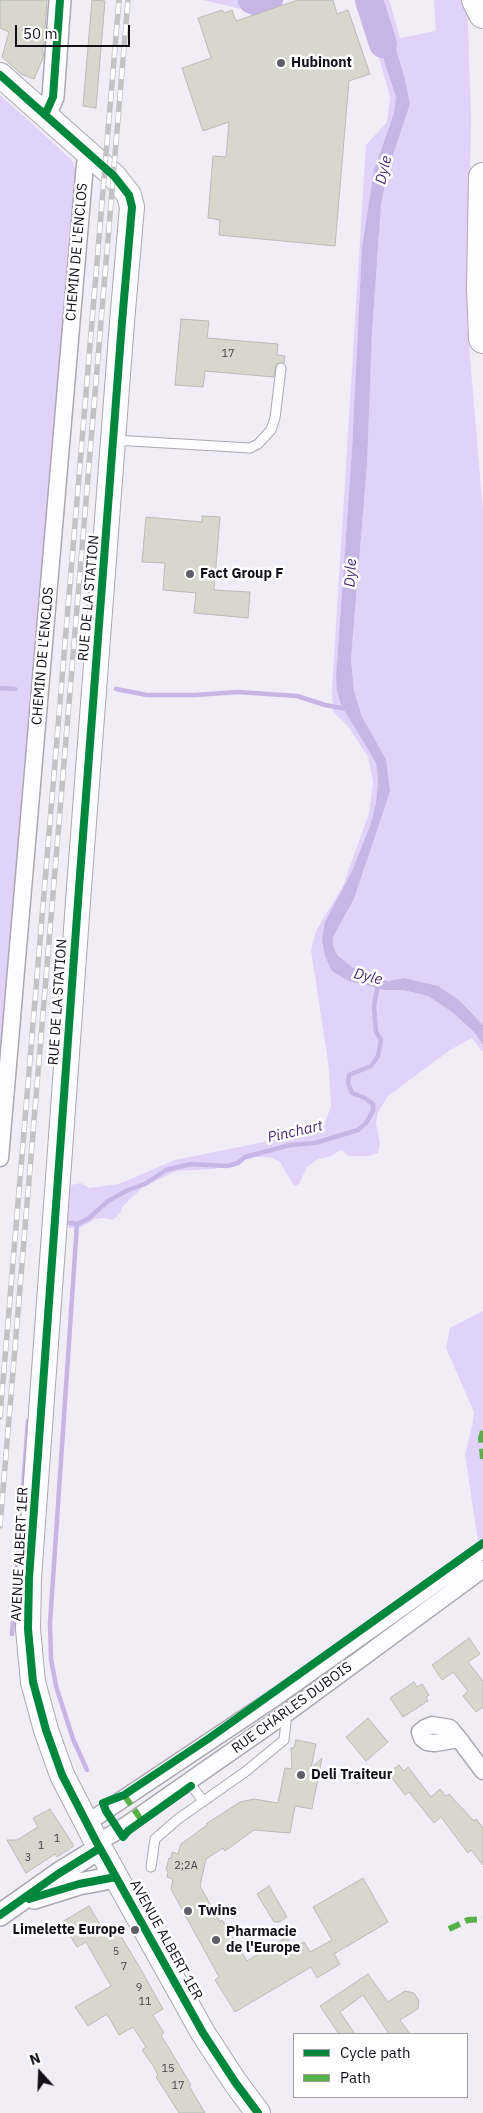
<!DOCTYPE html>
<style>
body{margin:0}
#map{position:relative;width:483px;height:2113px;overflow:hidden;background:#f0edf7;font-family:"IBM Plex Sans",sans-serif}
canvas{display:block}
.legend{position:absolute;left:293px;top:2033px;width:175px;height:65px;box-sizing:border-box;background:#fff;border:1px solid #a19fa3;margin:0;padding:6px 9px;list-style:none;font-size:15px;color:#130f19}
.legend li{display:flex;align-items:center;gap:10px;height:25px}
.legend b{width:25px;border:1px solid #a19fa3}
.north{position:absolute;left:15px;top:2048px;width:50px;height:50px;-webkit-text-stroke:4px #fff;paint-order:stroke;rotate:340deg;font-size:14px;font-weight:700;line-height:20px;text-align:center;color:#130f19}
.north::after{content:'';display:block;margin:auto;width:18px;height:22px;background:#130f19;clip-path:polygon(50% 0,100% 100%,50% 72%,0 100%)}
.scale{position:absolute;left:15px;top:25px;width:115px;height:22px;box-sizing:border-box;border:2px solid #130f19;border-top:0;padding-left:6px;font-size:15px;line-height:18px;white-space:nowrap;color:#130f19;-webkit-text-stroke:4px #fff;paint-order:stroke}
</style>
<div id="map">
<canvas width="483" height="2113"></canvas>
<ul class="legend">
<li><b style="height:6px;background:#00873e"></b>Cycle path</li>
<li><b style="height:6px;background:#55b045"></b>Path</li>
</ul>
<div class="north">N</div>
<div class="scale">50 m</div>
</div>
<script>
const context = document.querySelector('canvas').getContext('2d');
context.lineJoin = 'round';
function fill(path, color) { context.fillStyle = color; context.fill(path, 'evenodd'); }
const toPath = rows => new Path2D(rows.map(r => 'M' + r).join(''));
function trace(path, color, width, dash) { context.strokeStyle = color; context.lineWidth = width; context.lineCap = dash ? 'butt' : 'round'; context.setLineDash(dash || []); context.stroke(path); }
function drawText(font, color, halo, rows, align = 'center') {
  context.font = font + ' "IBM Plex Sans",sans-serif'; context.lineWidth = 5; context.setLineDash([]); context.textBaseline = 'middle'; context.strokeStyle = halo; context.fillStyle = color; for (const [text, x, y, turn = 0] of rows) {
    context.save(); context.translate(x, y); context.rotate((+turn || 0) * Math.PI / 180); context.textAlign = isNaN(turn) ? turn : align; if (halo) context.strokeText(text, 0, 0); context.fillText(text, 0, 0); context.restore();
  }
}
fill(toPath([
 [203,0,284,0,250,11],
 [357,0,389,0,400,38,436,31,434,0,467,0,471,117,467,323,483,512,483,1025,460,1001,404,978,388,981,351,967,337,955,333,945,333,937,354,899,365,867,386,759,362,717,354,691,351,659,367,465,372,333,381,205,387,173,410,104,368,10,396,97,394,113,374,170,362,247,352,449,336,677,341,705,376,763,378,781,376,803,371,823,352,871,325,922,325,956,385,990,403,990,428,996,452,1012,474,1032,483,1045,483,1052,472,1038,450,1050,388,1096,378,1112,376,1123,380,1143,378,1153,370,1156,348,1156,341,1150,331,1156,318,1159,307,1167,299,1184,294,1186,280,1162,270,1157,255,1157,214,1169,176,1171,143,1187,122,1207,122,1211,113,1220,103,1218,95,1219,81,1227,69,1228,65,1214,71,1185,81,1183,89,1188,119,1184,175,1160,313,1132,324,1124,331,1107,329,1068,311,950,316,931,343,886,369,813,373,782,368,757,348,726,333,712,332,689,366,145,387,122,390,97,368,18],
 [0,95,72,160,78,178,0,1075],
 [483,1311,483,1538,478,1541,465,1455,473,1422,474,1412,446,1348,450,1328]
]), '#e0d2f8');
fill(toPath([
 [367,9,383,11,403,72,410,104,387,173,381,205,372,333,367,465,351,659,354,691,362,717,386,759,390,791,354,899,333,937,333,945,337,955,352,967,388,981,404,978,438,986,460,1001,483,1025,483,1045,474,1032,452,1012,428,996,403,990,385,990,349,981,332,971,325,956,322,939,325,922,352,871,371,823,376,803,378,781,376,763,341,705,337,691,336,677,352,449,362,247,374,170,394,113,396,97]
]), '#c7b5e6');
trace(toPath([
 [0,688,15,689],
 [116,689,147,695,195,695,238,692,297,696,325,705,347,709],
 [70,1223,77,1224,88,1219,108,1201,128,1190,145,1184,166,1170,191,1164,227,1166,238,1163,245,1157,290,1145,315,1143,358,1130,366,1123,373,1111,373,1104,365,1098,352,1093,348,1083,349,1075,371,1066,378,1056,381,1040,376,1032,374,1006,378,984],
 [77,1224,50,1623,51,1659,56,1686,73,1739,87,1770],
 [12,1634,28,1421]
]), '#c7b5e6', 4.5);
trace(toPath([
 [252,0,261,2,269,0],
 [369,0,383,44]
]), '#c7b5e6', 28);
const building = toPath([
 [0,0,47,0,44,44,42,51,44,52,43,58,34,79,21,74,2,57,9,32,0,28,0,0],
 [92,0,105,1,96,108,83,106,92,0],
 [298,0,333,0,337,14,348,10,370,74,349,81,335,246,219,235,220,220,208,218,213,156,226,157,229,122,203,131,182,68,211,58,198,18,222,10,224,13,232,10,236,21,298,0],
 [181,319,209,321,207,338,278,344,277,355,285,356,284,363,276,364,274,377,205,371,203,387,175,385,181,319],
 [202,516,220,517,214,590,250,592,248,618,194,613,196,593,163,590,165,563,142,562,146,517,202,522,202,516],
 [469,1638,480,1654,468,1662,483,1681,483,1707,476,1712,463,1696,468,1691,453,1672,442,1680,432,1665,469,1638],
 [414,1682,417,1687,422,1684,429,1695,426,1697,428,1701,403,1717,390,1698,414,1682],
 [368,1718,388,1742,366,1761,346,1737,368,1718],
 [296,1740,316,1744,311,1768,322,1758,312,1809,295,1806,290,1833,254,1830,225,1851,223,1848,206,1859,200,1886,220,1922,222,1920,247,1961,287,1937,294,1948,304,1942,310,1952,332,1940,313,1907,363,1878,388,1922,334,1954,340,1964,317,1978,311,1967,235,2012,215,1980,219,1977,171,1889,173,1879,167,1877,168,1872,166,1870,169,1858,171,1859,172,1852,178,1854,181,1844,207,1825,206,1824,240,1802,254,1799,278,1803,285,1768,292,1769,291,1748,294,1748,296,1740],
 [399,1765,404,1771,408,1767,431,1797,440,1789,446,1796,449,1794,474,1821,476,1819,483,1828,483,1865,471,1850,468,1853,441,1817,434,1823,409,1792,405,1795,388,1773,399,1765],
 [50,1809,74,1846,57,1857,55,1854,26,1873,7,1840,17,1840,38,1827,33,1818,50,1809],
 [269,1886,287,1917,279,1922,274,1922,257,1894,269,1886],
 [89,1906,109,1939,119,1933,140,1968,163,2009,153,2015,164,2033,161,2035,191,2085,189,2086,205,2113,179,2113,156,2077,158,2076,154,2067,142,2050,146,2047,133,2027,119,2035,107,2014,88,2026,75,2007,111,1986,86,1942,77,1947,62,1922,89,1906],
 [368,1974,388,2002,405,1991,414,1993,419,2001,418,2009,400,2020,410,2034,389,2034,363,1995,340,2012,355,2034,339,2034,320,2006,368,1974]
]);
fill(building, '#d7d7cd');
trace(building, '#babab8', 1);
const service = toPath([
 [114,440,250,448,258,444,271,430,275,418,281,368],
 [188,1781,203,1801],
 [151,1867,155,1839,178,1819,245,1772,284,1740,287,1713]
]);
const minor = toPath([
 [0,1158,85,164,89,154],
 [459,1739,435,1743,427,1742,422,1738,420,1732,425,1728,432,1725,450,1728,459,1739,483,1771],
 [87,1823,276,1697,483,1550],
 [97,1843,119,1830,287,1713,483,1569]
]);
const tertiary = toPath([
 [45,115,53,97,60,0],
 [34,1898,79,1884,116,1877],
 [0,1915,58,1874,100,1848]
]);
const secondary = toPath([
 [0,75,114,176,129,195,132,207,122,322,79,888,29,1578,28,1629,33,1682,46,1730,62,1775,97,1843,203,2033,235,2082,258,2113]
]);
const trunk = toPath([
 [476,0,483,14],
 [483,177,481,288,483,339]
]);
trace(service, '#aba8b2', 11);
trace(minor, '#aba8b2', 19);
trace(tertiary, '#aba8b2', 24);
trace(secondary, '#aba8b2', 26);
trace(trunk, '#aba8b2', 30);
trace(service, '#fdfcfe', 9);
trace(minor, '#fdfcfe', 16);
trace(tertiary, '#fdfcfe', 21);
trace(secondary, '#fdfcfe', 24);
trace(trunk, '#fdfcfe', 28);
const rail = toPath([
 [0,1417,119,0],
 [0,1526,128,0]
]);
trace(rail, '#c3c2c5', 5.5);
trace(rail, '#fff', 4, [11]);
trace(toPath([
 [483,1431,481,1438,483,1459],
 [124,1795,142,1821],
 [449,1929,468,1920,483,1919]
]), '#55b045', 6, [12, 6]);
trace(toPath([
 [0,75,114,176,129,195,132,207,122,322,79,888,29,1578,28,1629,33,1682,46,1730,62,1775,97,1843,203,2033,235,2082,258,2113],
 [45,115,53,97,60,0],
 [191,1786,128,1831,123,1837,106,1811,103,1803,124,1795,208,1739,483,1543],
 [29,1899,79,1884,116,1877],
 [0,1915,58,1874,100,1848]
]), '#00873e', 8);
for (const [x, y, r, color] of [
 [281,63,5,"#605d67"],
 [190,574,5,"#605d67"],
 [301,1775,5,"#605d67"],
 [188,1911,5,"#605d67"],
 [135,1930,5,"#605d67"],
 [216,1940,5,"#605d67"]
]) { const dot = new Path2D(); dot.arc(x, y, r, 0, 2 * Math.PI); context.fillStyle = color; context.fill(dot); trace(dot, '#fff', 2); }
drawText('11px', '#444146', null, [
 ["17",228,354],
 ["1",57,1839],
 ["1",41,1846],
 ["3",28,1858],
 ["2;2A",186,1866],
 ["5",116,1952],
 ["7",124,1967],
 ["9",139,1988],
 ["11",145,2002],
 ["15",168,2069],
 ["17",178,2086]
]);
drawText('bold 14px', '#130f19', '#fff', [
 ["Hubinont",291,63],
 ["Fact Group F",200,574],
 ["Deli Traiteur",311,1775],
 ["Twins",198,1911],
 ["Limelette Europe",125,1930,"right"],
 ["Pharmacie",226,1932],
 ["de l'Europe",226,1948]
], 'left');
drawText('14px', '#130f19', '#fff', [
 ["CHEMIN DE L'ENCLOS",77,252,-85],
 ["RUE DE LA STATION",89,598,-85],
 ["CHEMIN DE L'ENCLOS",43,656,-85],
 ["RUE DE LA STATION",58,1002,-86],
 ["AVENUE ALBERT 1ER",20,1554,-87],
 ["RUE CHARLES DUBOIS",292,1708,-36],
 ["AVENUE ALBERT 1ER",166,1940,61]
]);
drawText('italic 15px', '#4d2b76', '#fff', [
 ["Dyle",384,170,-77],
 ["Dyle",351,573,-87],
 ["Dyle",368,977,14],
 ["Pinchart",295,1132,-13]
]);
</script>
